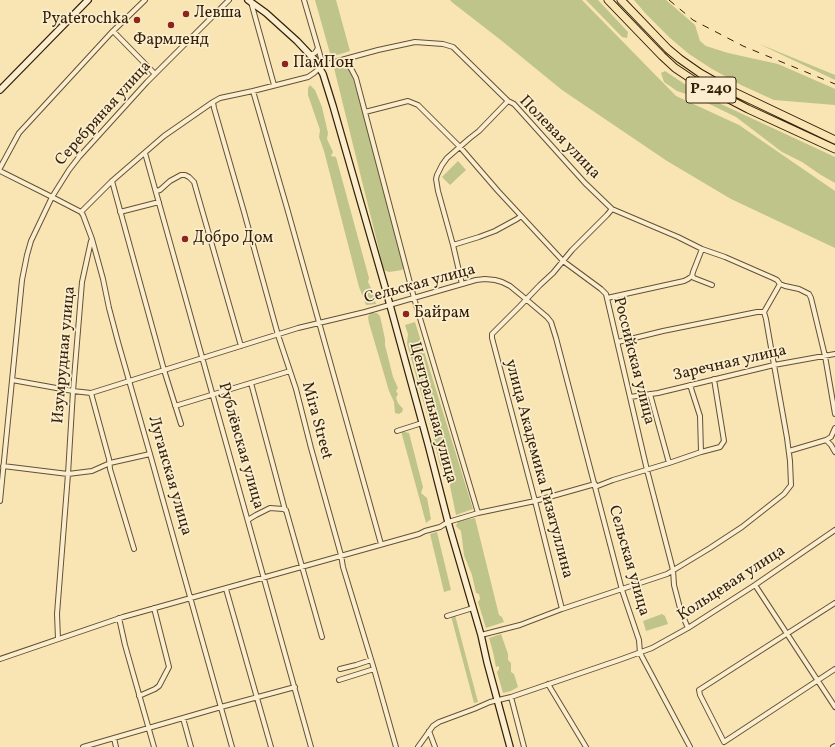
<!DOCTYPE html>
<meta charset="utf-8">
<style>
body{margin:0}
canvas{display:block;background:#f8e5b3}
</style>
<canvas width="835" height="747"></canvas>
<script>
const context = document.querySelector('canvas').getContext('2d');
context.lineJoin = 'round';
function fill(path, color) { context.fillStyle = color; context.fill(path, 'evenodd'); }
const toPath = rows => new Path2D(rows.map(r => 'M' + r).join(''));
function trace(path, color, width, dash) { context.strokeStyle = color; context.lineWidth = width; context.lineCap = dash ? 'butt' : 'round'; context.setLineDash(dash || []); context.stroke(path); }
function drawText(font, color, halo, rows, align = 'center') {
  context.font = font + ' Vollkorn,serif'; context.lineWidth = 3.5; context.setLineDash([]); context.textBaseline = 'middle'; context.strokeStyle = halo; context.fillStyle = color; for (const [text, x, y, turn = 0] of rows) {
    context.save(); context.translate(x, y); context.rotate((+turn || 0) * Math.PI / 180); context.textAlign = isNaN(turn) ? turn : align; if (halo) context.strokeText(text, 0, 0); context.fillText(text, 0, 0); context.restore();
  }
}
fill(toPath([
 [315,0,336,0,350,51,331,57],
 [450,0,582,0,676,96,739,125,835,191,835,248,731,199,667,161,562,90,502,41,453,3],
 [586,0,598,0,628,32,627,38,622,37],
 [634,0,666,0,695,25,700,41,706,46,728,53,778,64,833,88,835,89,835,105,774,100,741,85,712,69,689,54,670,38,646,14],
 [757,43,835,75,835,80],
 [346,62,353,79,364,116,404,267,402,270,389,272,384,270,333,64],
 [665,71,683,83,708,98,835,157,835,183,821,175,802,162,782,152,736,117,695,97,677,91,664,82,661,73],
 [310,85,315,90,322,107,328,133,327,139,333,152,331,156,336,157,369,278,368,282,372,290,376,304,366,305,359,287,324,151,319,137,320,130,308,95,308,88],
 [458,161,466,170,450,185,442,177],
 [370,313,377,313,380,316,385,339,385,345,393,377,398,388,396,391,398,394,396,398,398,403,403,409,402,412,399,414,395,413,394,402,389,391,369,323,368,317],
 [415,322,473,509,456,515,449,481,440,465,433,435,407,344,408,334,405,325],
 [401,431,409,433,423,487,421,493,427,498,431,519,426,523],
 [475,518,499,615,502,617,504,622,486,628,478,602,480,599,479,594,476,593,472,575,464,555,461,531,456,526,458,521],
 [437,532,451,590,444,592,430,534],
 [662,614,665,616,668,624,646,631,643,621],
 [455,615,478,702,474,703,451,616],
 [501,634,508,654,508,660,511,663,511,672,514,674,518,687,511,691,503,693,497,672,499,669,499,666,496,667,493,652,489,638]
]), '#bfc48b');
const street = toPath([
 [251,2,274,85],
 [113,31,155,74],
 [309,55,315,53,318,48],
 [346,59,356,78,414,298,478,513],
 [323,65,378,50,415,42,443,44,453,47,508,101,514,104,585,183,612,209,678,237,702,249,725,257,773,278,777,280,780,284,785,286,799,289,809,294,811,298,825,356,835,414],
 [253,91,287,208,381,544],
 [213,102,214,108,244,212,278,335,296,389,311,448,341,555,343,567,374,669,396,747],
 [365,112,408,101,418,105,460,147,498,191,563,261,601,289,606,294,647,470,673,570,674,585,681,612,688,628],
 [145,153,311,747],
 [0,168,19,133,111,33,145,0],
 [0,171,52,197,81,212,83,215,92,239,103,279,109,308,118,342,150,454,232,747],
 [112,181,164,370,181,424],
 [156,191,160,190,170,181,181,175,185,175,189,177,194,182,241,346],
 [81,212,112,181,164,136,213,102,220,98,253,91,308,77,314,73,323,65,304,0],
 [120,212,159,202],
 [453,245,479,237,495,231,517,219,521,216],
 [692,276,694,278,712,285],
 [462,284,453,245,438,191,436,179,437,175,442,165,447,158,470,138,479,131,508,101],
 [607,298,684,281,688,279,692,276,693,272,702,249],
 [764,312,780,284],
 [618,342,663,331,757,312,764,312],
 [12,380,73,391,91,393,298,328,365,312,476,280,485,279,495,280,502,282,510,286,521,295,547,317,551,322,556,338,622,590,639,640,640,653,690,747],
 [251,383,285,510],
 [690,385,700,416,701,452],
 [91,393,109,459,110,469,134,549],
 [650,394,669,463],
 [630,397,658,393,774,365,835,354],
 [175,406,290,371],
 [397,431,422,423],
 [826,440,831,445,835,452],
 [789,451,826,440,831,437,835,428],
 [3,466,68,474,92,471,110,463,150,454],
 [595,487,613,480,669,463,701,452,720,447,724,441,714,379],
 [0,501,22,280,27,255,31,241,52,197,69,170,79,157,147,82,229,0],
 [248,520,251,518,256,515,270,508,283,509,286,510,322,637],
 [755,585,835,707],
 [226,589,271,747],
 [835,603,699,690,700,695,724,742,835,669],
 [562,609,535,501,492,338,492,334,520,306,540,285,553,273,572,250,607,215,612,209],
 [447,616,473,608],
 [119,618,125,645,154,747],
 [481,635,520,625,562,609,667,574,710,548,742,527,784,494,791,485,790,461,787,438,774,365,766,319,764,312],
 [58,639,57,614,68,474,73,391,82,282,91,241],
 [0,659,123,617,419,534,425,531,440,527,448,522,478,513,535,501,595,484],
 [340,669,356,665,371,660],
 [339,680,374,669],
 [548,684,586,747],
 [139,696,155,689,159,686,169,667,154,608],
 [511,697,524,747],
 [183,718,191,747],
 [429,731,435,747],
 [114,738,116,747],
 [83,747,221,707,295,687],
 [418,747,433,726,439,722,474,709,490,702,511,697,619,660,652,648,688,628,755,585,835,530],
 [833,747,835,746]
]);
const secondary = toPath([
 [248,0,266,13,297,41,314,59,323,74,333,106,385,287,428,444,448,522,481,635,487,662,510,747],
 [0,90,88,0]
]);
const highway = toPath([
 [608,0,662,56,675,68,696,82,748,109,835,149],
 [621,0,668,49,680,59,700,73,730,90,835,140]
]);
trace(street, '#655034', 6);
trace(secondary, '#341f09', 8);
trace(highway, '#341f09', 9);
trace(street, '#faeece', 4);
trace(secondary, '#faeece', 5.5);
trace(highway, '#f8e5b3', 7);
trace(toPath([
 [669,0,693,20,743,46,835,84]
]), '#341f09', 1, [7, 7]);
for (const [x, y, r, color] of [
 [186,14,4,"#8f2418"],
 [137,20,4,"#8f2418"],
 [171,25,4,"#8f2418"],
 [285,64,4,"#8f2418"],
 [185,239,4,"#8f2418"],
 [406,314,4,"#8f2418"]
]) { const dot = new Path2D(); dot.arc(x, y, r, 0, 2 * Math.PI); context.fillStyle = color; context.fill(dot); trace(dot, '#faeece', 1.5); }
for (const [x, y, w] of [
 [711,90,50]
]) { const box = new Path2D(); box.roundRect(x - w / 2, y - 13, w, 26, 3); context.fillStyle = '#faeece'; context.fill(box); trace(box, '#341f09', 1); }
drawText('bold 15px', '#341f09', null, [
 ["Р-240",711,90]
]);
drawText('16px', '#341f09', '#faeece', [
 ["Левша",194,14],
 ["Pyaterochka",129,20,"right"],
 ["Фармленд",171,41,"center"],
 ["ПамПон",293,64],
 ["Добро Дом",193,239],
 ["Байрам",414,314]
], 'left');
drawText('16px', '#341f09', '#faeece', [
 ["Серебряная улица",104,114,-48],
 ["Полевая улица",559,138,46],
 ["Сельская улица",420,285,-15],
 ["Изумрудная улица",65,355,-85],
 ["Российская улица",633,361,76],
 ["Заречная улица",730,364,-13],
 ["Центральная улица",432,413,75],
 ["Mira Street",316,421,75],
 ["Рублёвская улица",240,446,74],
 ["улица Академика Гизатуллина",538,469,75],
 ["Луганская улица",169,476,74],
 ["Сельская улица",628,561,74],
 ["Кольцевая улица",732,584,-33]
]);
</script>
